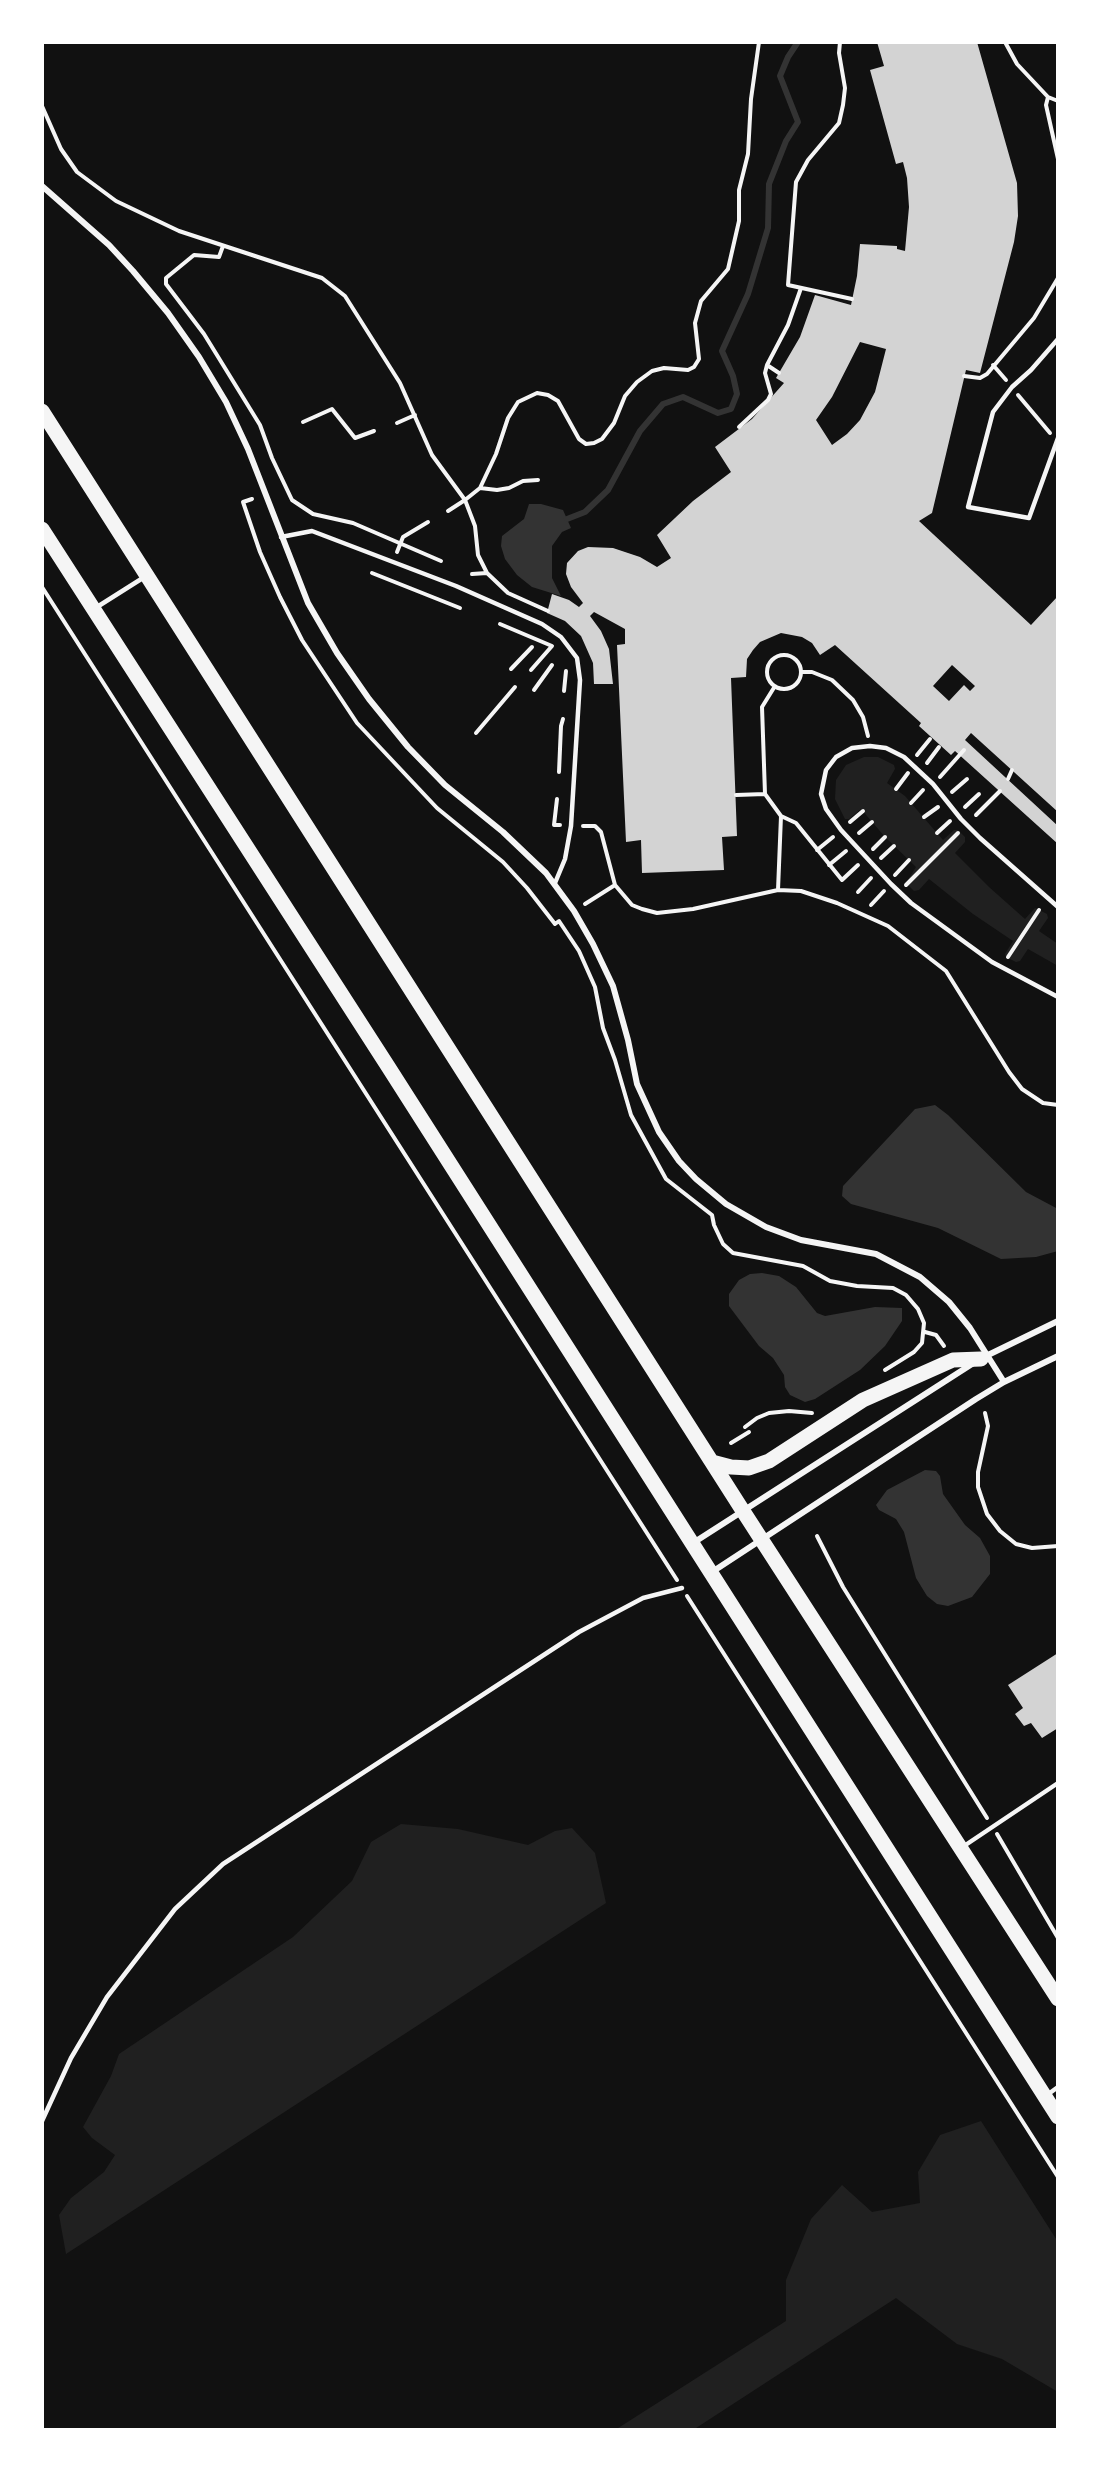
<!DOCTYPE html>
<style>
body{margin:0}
#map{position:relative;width:1100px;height:2472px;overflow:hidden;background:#111;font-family:Rubik,sans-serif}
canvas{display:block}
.frame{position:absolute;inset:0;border:44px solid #fff;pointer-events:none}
</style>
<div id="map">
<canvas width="1100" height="2472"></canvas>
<div class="frame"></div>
</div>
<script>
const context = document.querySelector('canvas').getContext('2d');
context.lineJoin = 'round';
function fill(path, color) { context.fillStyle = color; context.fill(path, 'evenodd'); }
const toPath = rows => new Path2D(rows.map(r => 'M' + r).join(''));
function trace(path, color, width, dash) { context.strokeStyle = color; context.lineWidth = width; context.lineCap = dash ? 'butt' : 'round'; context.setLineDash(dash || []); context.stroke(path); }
fill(toPath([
 [864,757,878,757,894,765,895,769,887,783,905,796,943,840,954,830,958,830,965,837,965,842,955,853,989,887,1025,919,1035,908,1047,914,1048,918,1039,931,1058,944,1058,966,1028,949,1020,961,1016,962,1006,957,1005,954,1013,941,973,914,929,879,919,890,914,891,906,883,916,867,885,837,861,809,849,819,845,819,835,799,836,780,846,765],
 [401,1824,458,1829,528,1845,555,1831,572,1828,595,1853,606,1903,66,2254,59,2215,71,2198,104,2172,115,2155,92,2138,83,2127,111,2076,119,2054,293,1937,352,1881,371,1842],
 [981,2121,1058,2242,1058,2392,1002,2359,957,2344,896,2298,693,2430,615,2430,786,2321,786,2280,811,2219,842,2185,872,2212,920,2203,918,2172,940,2135]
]), '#202020');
fill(toPath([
 [529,504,541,504,563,510,571,528,562,532,552,546,552,578,561,596,532,587,517,575,505,559,501,546,502,536,524,519],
 [935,1105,948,1115,1026,1192,1058,1209,1058,1251,1036,1257,1001,1259,938,1228,851,1204,842,1196,843,1186,915,1109],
 [762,1273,779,1276,796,1287,817,1313,825,1316,875,1307,902,1308,902,1321,885,1346,860,1370,815,1399,805,1402,790,1395,785,1387,784,1375,773,1358,759,1346,729,1306,729,1294,739,1280,750,1274],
 [925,1470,936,1471,940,1476,943,1494,965,1525,980,1538,990,1556,990,1574,972,1597,948,1606,937,1604,927,1596,916,1578,904,1532,896,1519,879,1510,876,1505,887,1490]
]), '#333');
trace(toPath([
 [567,519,585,512,608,490,640,431,663,404,683,397,718,413,731,409,737,394,733,376,722,351,748,294,768,228,769,184,786,141,798,122,780,76,788,57,798,42]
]), '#333', 6);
fill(toPath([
 [877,42,977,42,1017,183,1018,216,1014,242,980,373,966,370,932,513,919,521,1031,625,1058,596,1058,812,971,733,965,740,1058,826,1058,844,955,751,951,755,919,726,921,723,835,645,820,655,812,643,802,637,781,633,760,642,753,650,747,659,746,677,731,678,737,836,722,837,724,870,642,873,641,840,626,842,617,645,625,644,625,629,594,612,590,616,601,631,609,649,613,684,594,684,593,663,581,636,565,621,547,613,552,594,569,600,579,607,583,603,571,587,566,574,567,563,578,551,588,547,613,548,640,557,657,567,671,558,657,535,693,501,731,472,715,447,752,419,784,383,776,378,800,337,815,295,851,305,857,276,860,244,897,246,897,249,905,251,909,207,907,178,903,162,896,164,870,70,884,66],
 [860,342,886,349,875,392,860,420,847,434,832,445,816,420,832,397],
 [952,665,975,686,970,691,964,685,949,701,933,686],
 [1058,1653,1058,1728,1042,1738,1031,1723,1024,1726,1015,1714,1023,1708,1008,1685]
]), '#d3d3d3');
trace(toPath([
 [840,42,839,53,845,88,843,105,839,123,808,160,796,182,788,285,852,299],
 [1005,42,1017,64,1048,97,1058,101],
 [1048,97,1046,105,1058,159],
 [42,106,61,149,77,172,116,201,179,231,322,278,345,296,400,383,432,455,465,500,480,488,496,454,508,418,518,402,537,393,548,395,558,401,579,439,586,444,594,443,602,439,614,423,625,396,637,382,652,371,664,368,688,370,694,367,699,359,695,323,701,301,728,269,739,221,739,190,748,154,751,99,759,42],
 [223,246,219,257,194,255,166,278,166,284,204,334,260,425,272,458,292,500,313,514,353,523,441,561],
 [993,365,1006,380],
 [779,373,767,365,788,325,801,288],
 [964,376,980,378,987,374,1034,318,1058,278],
 [1018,395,1050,433],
 [303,422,332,409,355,438,374,431],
 [397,423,415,415],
 [739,427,768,400,771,394,765,373,767,365],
 [480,488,497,490,509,488,523,481,538,480],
 [252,499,243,502,260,552,280,597,302,640,357,723,437,808,503,862,527,888,555,924,559,921,579,951,595,987,603,1028,615,1060,631,1115,666,1179,712,1215,714,1225,723,1244,733,1253,803,1266,830,1281,857,1286,893,1288,906,1295,918,1309,924,1323,922,1343,914,1352,885,1370],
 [448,511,465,500,475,526,478,555,487,573,508,593,548,611],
 [397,552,403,537,428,522],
 [372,573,460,608],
 [472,574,487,573],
 [42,587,677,1580],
 [500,624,552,646,531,670],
 '767 672a17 17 0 1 1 34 0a17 17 0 1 1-34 0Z',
 [511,669,532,647],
 [801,672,812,672,832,680,853,700,863,717,868,736],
 [775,686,762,707,765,794,781,816,796,823,842,880,858,865],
 [534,690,552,665],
 [564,691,566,671],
 [476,733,515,687],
 [917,755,930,739],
 [927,763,939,747],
 [559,772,561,726,563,719],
 [940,777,964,750],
 [1008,779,1012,770],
 [896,789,908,773],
 [952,792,967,779],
 [736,795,765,794],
 [557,799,554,825,560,825],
 [911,803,923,790],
 [965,807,979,794],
 [976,815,1000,791],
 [924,817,938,807],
 [850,822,863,811],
 [583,826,595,826,601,832,615,885,632,905,642,909,657,913,693,909,778,890,801,891,837,903,888,926,946,971,1009,1072,1022,1089,1043,1103,1058,1105],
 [859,833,872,822],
 [937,833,950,821],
 [873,849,885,837],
 [817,850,833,837],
 [881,858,894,846],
 [829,865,846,851],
 [895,875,909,860],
 [906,885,958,833],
 [778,890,781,816],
 [858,892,871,878],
 [585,904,615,885],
 [871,905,884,891],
 [1008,957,1039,910],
 [925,1332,936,1335,944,1346],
 [985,1413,988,1426,978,1472,978,1487,987,1514,1000,1531,1016,1544,1032,1548,1058,1546],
 [745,1427,757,1418,769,1413,789,1411,812,1413],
 [731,1443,749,1432],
 [817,1536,843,1587,987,1818],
 [687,1596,1058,2177],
 [997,1834,1058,1938]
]), '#f5f5f5', 4);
trace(toPath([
 [1058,339,1031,370,1012,387,993,412,968,507,1029,518,1058,438],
 [281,537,312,531,456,586,542,624,561,637,577,658,580,680,571,826,565,859,555,883],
 [97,607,146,576],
 [1058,907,980,838,961,819,933,784,904,757,886,748,870,746,852,748,836,757,826,770,821,794,826,809,841,830,891,884,911,903,992,962,1058,997],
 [964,1846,1058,1783],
 [1047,2095,1058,2087],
 [42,2121,71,2058,107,1997,175,1909,223,1864,579,1632,643,1598,682,1588]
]), '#f5f5f5', 4.5);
trace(toPath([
 [42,186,109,245,133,271,168,313,199,357,226,402,248,449,308,603,337,653,369,699,408,747,445,785,503,832,546,873,574,911,593,944,613,986,628,1040,637,1084,659,1132,679,1161,696,1179,726,1204,766,1227,801,1240,876,1254,920,1277,949,1302,970,1328,1004,1382],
 [986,1356,1058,1321],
 [693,1543,972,1364],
 [712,1572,976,1399,1004,1382,1058,1356]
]), '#f5f5f5', 6);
trace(toPath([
 [42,411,743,1511,1058,1999],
 [42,529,389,1068,1058,2117],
 [712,1462,731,1467,749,1468,769,1461,863,1400,953,1360,981,1359]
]), '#f5f5f5', 15);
</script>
